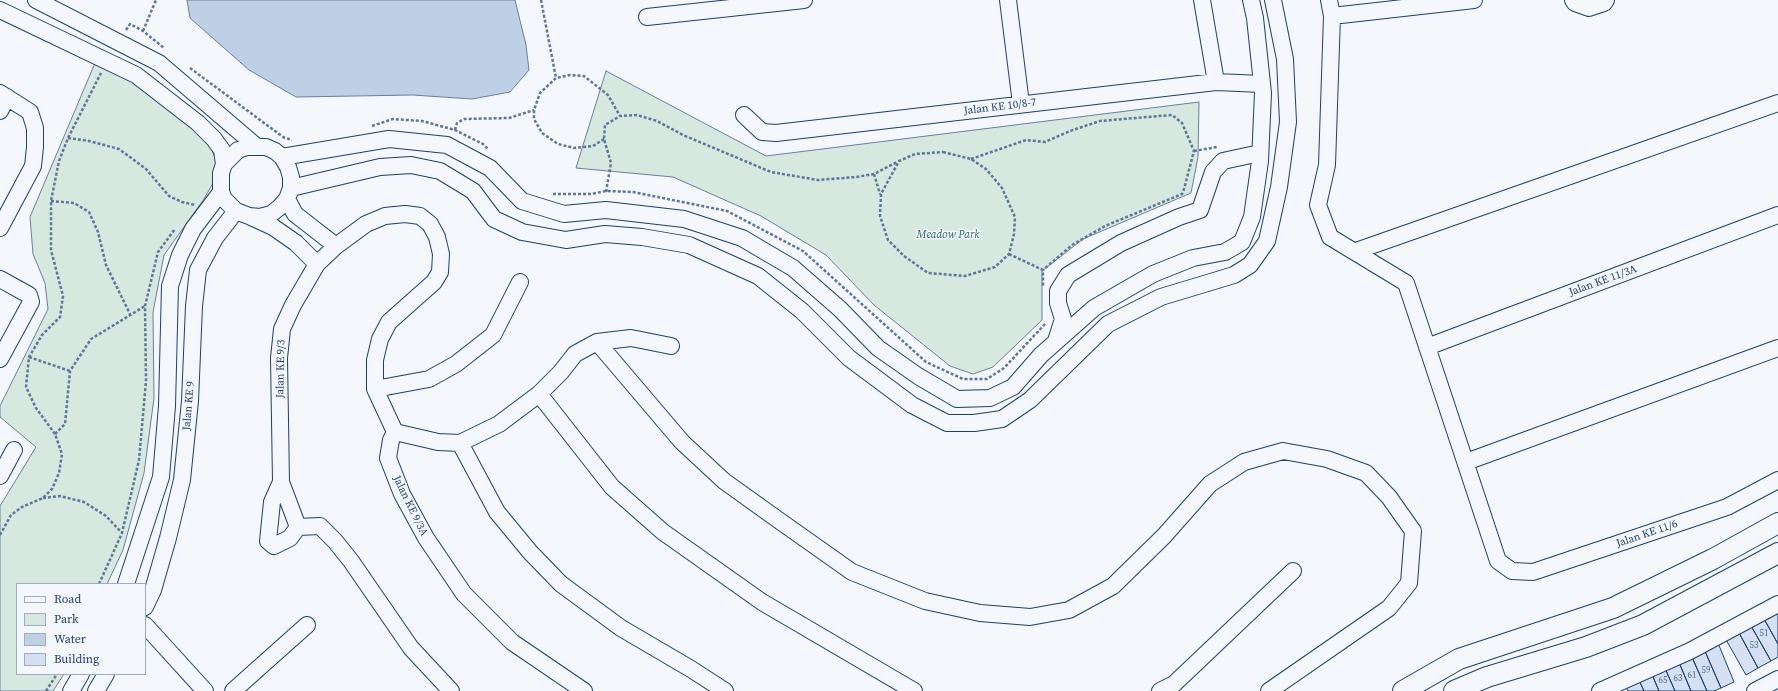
<!DOCTYPE html>
<style>
body{margin:0}
#map{position:relative;width:1778px;height:691px;overflow:hidden;background:#f4f7fb;font-family:"Source Serif 4",serif}
canvas{display:block}
.legend{position:absolute;left:16px;top:583px;width:130px;height:92px;box-sizing:border-box;background:#f4f7fb;border:1px solid #9eadc5;margin:0;padding:5px 7px;list-style:none;font-size:12px;color:#1d3f73}
.legend li{display:flex;align-items:center;gap:8px;height:20px}
.legend b{width:20px;border:1px solid #9eadc5}
</style>
<div id="map">
<canvas width="1778" height="691"></canvas>
<ul class="legend">
<li><b style="height:5px;background:#f4f7fb"></b>Road</li>
<li><b style="height:11px;background:#d7e8df"></b>Park</li>
<li><b style="height:11px;background:#bed0e5"></b>Water</li>
<li><b style="height:11px;background:#d5e0f0"></b>Building</li>
</ul>
</div>
<script>
const context = document.querySelector('canvas').getContext('2d');
context.lineJoin = 'round';
function fill(path, color) { context.fillStyle = color; context.fill(path, 'evenodd'); }
const toPath = rows => new Path2D(rows.map(r => 'M' + r).join(''));
function trace(path, color, width, dash) { context.strokeStyle = color; context.lineWidth = width; context.lineCap = dash ? 'butt' : 'round'; context.setLineDash(dash || []); context.stroke(path); }
function drawText(font, color, halo, rows, align = 'center') {
  context.font = font + ' "Source Serif 4",serif'; context.lineWidth = 3; context.setLineDash([]); context.textBaseline = 'middle'; context.strokeStyle = halo; context.fillStyle = color; for (const [text, x, y, turn = 0] of rows) {
    context.save(); context.translate(x, y); context.rotate((+turn || 0) * Math.PI / 180); context.textAlign = isNaN(turn) ? turn : align; if (halo) context.strokeText(text, 0, 0); context.fillText(text, 0, 0); context.restore();
  }
}
const green = toPath([
 [95,63,137,82,197,131,211,147,216,161,213,183,204,199,164,255,153,312,154,398,144,473,123,550,107,584,17,584,17,674,64,674,53,691,0,691,0,506,36,447,0,417,0,406,48,309,45,283,33,254,30,217,95,63],
 [606,71,766,156,1199,102,1198,157,1191,193,1083,239,1042,271,1042,320,993,367,973,374,950,366,874,305,826,255,761,216,673,177,576,168,606,71]
]);
fill(green, '#d7e8df');
trace(green, '#687fa3', 1);
const water = toPath([
 [187,0,515,0,526,45,529,70,510,92,472,99,413,95,296,97,249,70,190,18,187,0]
]);
fill(water, '#bed0e5');
trace(water, '#687fa3', 1);
const building = toPath([
 [1776,610,1778,614,1778,644,1763,617,1776,610],
 [1763,617,1778,644,1778,657,1771,661,1750,624,1763,617],
 [1750,624,1771,661,1758,668,1738,631,1750,624],
 [1738,631,1758,668,1746,675,1725,638,1738,631],
 [1718,643,1734,682,1721,688,1704,649,1718,643],
 [1704,649,1721,688,1714,691,1707,691,1691,655,1704,649],
 [1691,655,1707,691,1691,691,1678,660,1691,655],
 [1678,660,1691,691,1675,691,1664,666,1678,660],
 [1664,666,1675,691,1659,691,1651,672,1664,666],
 [1651,672,1659,691,1644,691,1638,678,1651,672],
 [1638,678,1644,691,1628,691,1624,683,1638,678]
]);
fill(building, '#d5e0f0');
trace(building, '#1d3f73', 1);
const minor = toPath([
 [36,0,159,63,256,146],
 [1008,0,1021,104],
 [1202,0,1216,82],
 [1329,0,1332,16,1327,165,1318,205,1330,237,1406,283,1498,561,1512,571,1533,572,1727,507,1778,480],
 [1573,0,1575,3,1589,8,1604,3,1606,0],
 [0,10,136,75,198,123,214,139,222,150,224,164,221,173,221,192,224,199,236,211,249,216,260,217,271,214,280,207,287,199,291,188,291,177,288,167,282,157,275,151,266,147,247,147,238,150,224,164],
 [1332,16,1474,0],
 [647,17,804,0],
 [0,93,30,112,35,128,35,147,33,166,0,228],
 [0,111,7,97],
 [744,115,762,132,776,133,1216,82,1262,84],
 [282,157,389,139,447,145,490,168,522,201,564,214,606,210,684,219,742,238,793,268,840,309,878,348,918,376,957,399,990,398,1013,387,1041,355,1094,308,1153,274,1193,258,1225,252,1242,242,1252,217,1260,161,1263,93,1255,18,1251,0],
 [291,188,380,167,411,165,440,171,473,191,494,219,522,232,566,240,605,234,642,237,689,245,758,276,802,311,849,358,912,405,947,423,974,423,1002,419,1030,400,1108,324,1161,297,1234,275,1250,265,1267,241,1279,187,1288,122,1285,59,1273,0],
 [287,199,295,214,336,246],
 [251,217,273,227,296,243,317,264],
 [1356,251,1778,103],
 [0,279,29,295,31,302,0,359],
 [1056,341,1063,319,1058,303,1058,291,1068,275,1121,243,1179,217,1200,210,1213,172,1223,161,1260,153],
 [597,342,682,442,724,481,777,519,852,572,925,601,980,613,1030,617,1069,610,1113,586,1164,536,1210,484,1244,462,1283,451,1327,459,1366,473,1389,497,1413,531,1409,583,1389,608,1269,691],
 [1427,347,1778,215],
 [375,389,429,379,456,364,493,335,520,282],
 [539,394,612,487,663,532,762,602,914,691],
 [395,432,438,442,460,443,499,424,539,394,561,372,575,354,597,342,631,338,671,346],
 [460,443,497,512,530,552,561,584,621,628,691,669,725,691],
 [1466,462,1778,348],
 [0,476,14,450],
 [281,482,272,502,268,541,274,546,290,538,298,527],
 [298,527,281,482,279,358,282,329,293,305,317,264,336,246,366,224,385,216,405,214,420,216,430,224,437,237,441,254,440,272,434,282,389,322,380,339,375,360,375,389,395,432,391,440,388,458,402,494,426,538,464,594,512,642,584,691],
 [298,527,320,526,335,541,351,561,411,648,451,691],
 [126,584,161,477,167,406,170,286,180,255,193,229,221,192],
 [145,607,153,590,168,538,182,480,190,401,194,306,198,270,215,238,236,211],
 [145,625,205,691],
 [71,691,81,674],
 [96,691,106,674],
 [233,691,307,625],
 [1160,691,1174,684,1293,571],
 [1600,691,1690,651,1778,604],
 [1755,691,1778,679]
]);
const major = toPath([
 [1403,691,1459,659,1613,608,1713,559,1778,523],
 [1454,691,1487,677,1586,647,1643,625,1778,553]
]);
trace(minor, '#1d3f73', 18);
trace(major, '#1d3f73', 22);
trace(toPath([
 [541,0,556,78],
 [126,30,130,24,143,31,164,48],
 [143,31,156,0],
 [190,68,283,137,292,140],
 [372,126,393,119,422,121,455,130,483,144,488,149],
 [455,130,457,123,464,119,509,118,534,110],
 [68,138,89,141,119,149,146,169,169,196,182,202,195,205],
 [604,139,593,146,574,148,558,144,542,133,534,119,534,110,540,93,556,78,570,75,584,76,608,95,620,116],
 [1194,151,1217,147],
 [943,152,971,159,986,169,1002,188,1015,217,1014,234,1009,254,995,267,965,276,928,273,904,256,888,240,880,216,881,194,899,161,915,154,943,152],
 [971,159,1026,140,1045,142,1070,131,1100,121,1172,115,1182,123,1194,151,1184,189,1182,194,1105,226,1072,245,1043,270],
 [874,174,880,194],
 [606,192,611,163,604,139,605,125,620,116,637,115,657,121,683,135,771,172,818,180,856,177,874,174,897,162],
 [553,194,591,194,606,191,633,192,727,211,803,251,926,362,963,379,987,379,1004,368,1045,324],
 [51,201,74,203,89,212,98,232,106,265,130,314],
 [1009,254,1043,270,1043,287],
 [29,357,70,371],
 [55,434,65,424,70,371,91,339,145,306],
 [43,498,60,496,84,502,106,516,122,533],
 [0,535,11,515,22,507,43,498,52,489,59,473,62,454,55,434,36,408,26,387,29,357,42,335,60,317,63,296,51,250,51,201,59,161,68,138,101,73],
 [99,584,122,533,139,460,146,381,145,306,158,252,175,229],
 [46,691,57,674]
]), '#5e769c', 2.5, [3, 2]);
trace(minor, '#f4f7fb', 16);
trace(major, '#f4f7fb', 20);
drawText('9px', '#4b6792', null, [
 ["51",1764,634],
 ["53",1754,646],
 ["59",1706,671],
 ["61",1692,676],
 ["63",1678,679],
 ["65",1663,681]
]);
drawText('11px', '#1d3f73', '#f4f7fb', [
 ["Jalan KE 10/8-7",1000,107,-7],
 ["Jalan KE 11/3A",1603,281,-20],
 ["Jalan KE 9/3",281,369,-89],
 ["Jalan KE 9",189,406,-85],
 ["Jalan KE 9/3A",410,506,64],
 ["Jalan KE 11/6",1647,534,-19]
]);
drawText('italic 11px', '#2c6c60', '#f4f7fb', [
 ["Meadow Park",948,235]
]);
</script>
